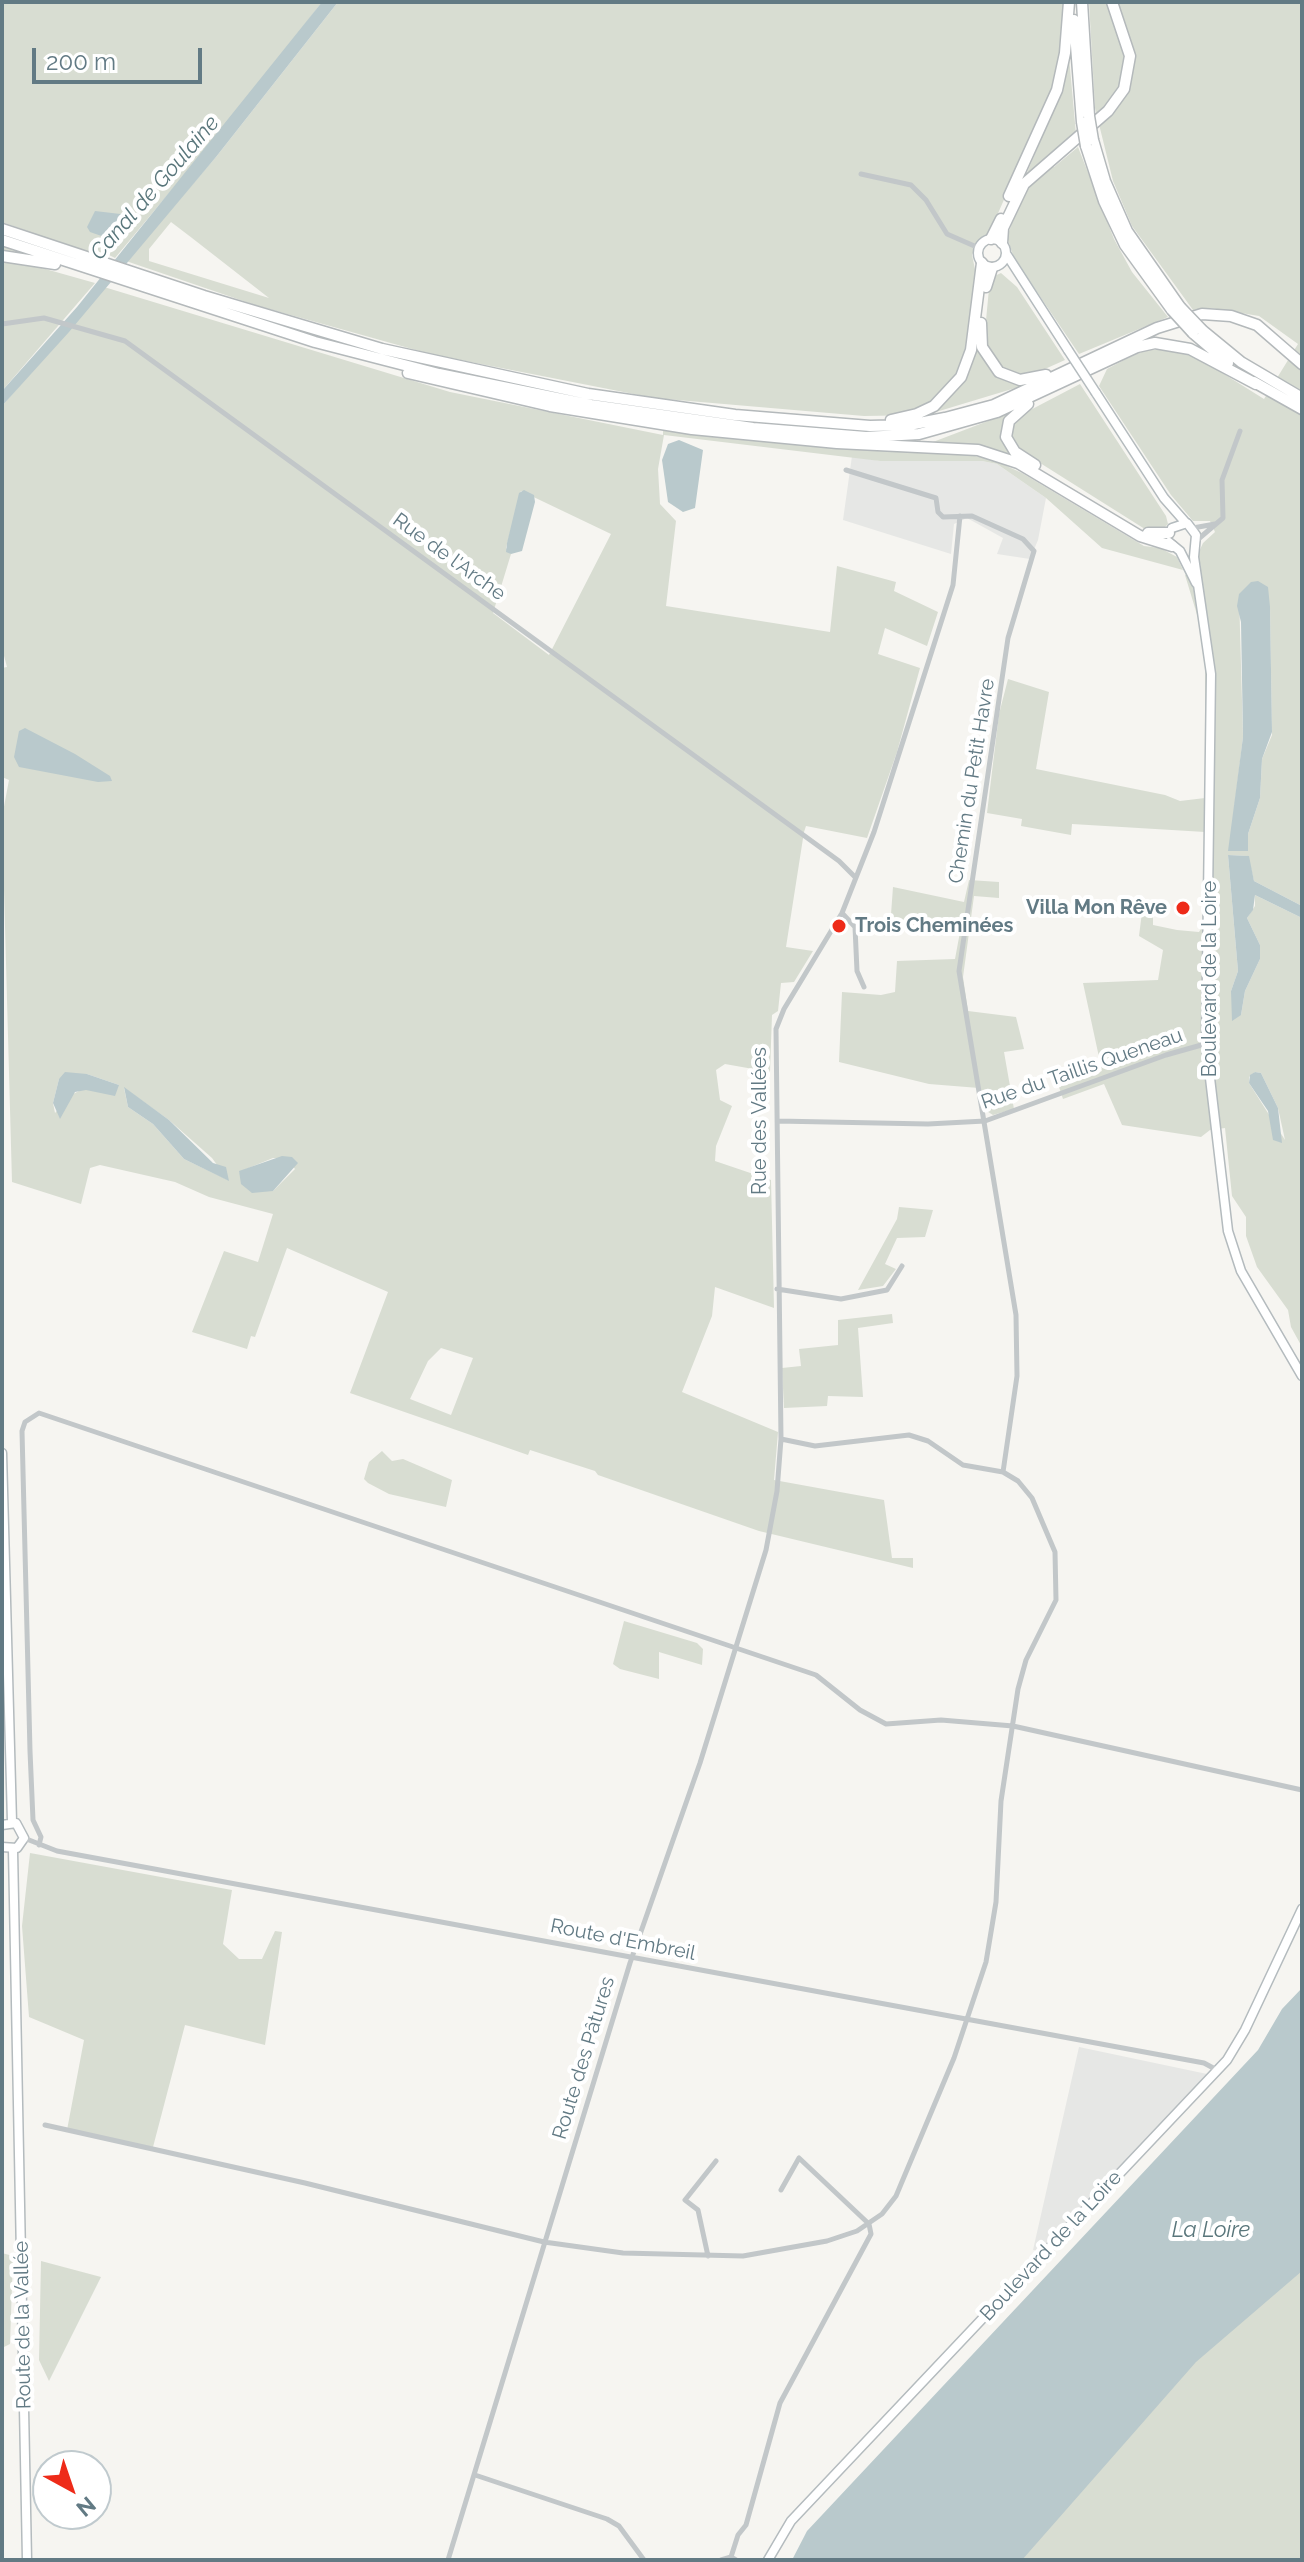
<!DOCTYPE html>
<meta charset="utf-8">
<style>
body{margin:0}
#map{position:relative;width:1304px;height:2562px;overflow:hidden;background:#f6f5f1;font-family:Raleway,sans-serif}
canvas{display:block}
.frame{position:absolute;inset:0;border:4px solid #627a84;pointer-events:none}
.north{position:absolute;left:32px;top:2450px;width:80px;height:80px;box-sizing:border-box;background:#fff;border:2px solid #c0cace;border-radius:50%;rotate:140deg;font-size:22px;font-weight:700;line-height:32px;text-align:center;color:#627a84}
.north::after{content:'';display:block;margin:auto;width:28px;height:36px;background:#ee2b19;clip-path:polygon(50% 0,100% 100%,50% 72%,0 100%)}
.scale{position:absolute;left:32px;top:48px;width:170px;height:36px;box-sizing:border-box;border:4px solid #627a84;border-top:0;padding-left:10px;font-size:24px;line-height:28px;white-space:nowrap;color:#627a84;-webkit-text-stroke:6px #fff;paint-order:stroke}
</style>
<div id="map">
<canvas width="1304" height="2562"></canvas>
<div class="frame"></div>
<div class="north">N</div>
<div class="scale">200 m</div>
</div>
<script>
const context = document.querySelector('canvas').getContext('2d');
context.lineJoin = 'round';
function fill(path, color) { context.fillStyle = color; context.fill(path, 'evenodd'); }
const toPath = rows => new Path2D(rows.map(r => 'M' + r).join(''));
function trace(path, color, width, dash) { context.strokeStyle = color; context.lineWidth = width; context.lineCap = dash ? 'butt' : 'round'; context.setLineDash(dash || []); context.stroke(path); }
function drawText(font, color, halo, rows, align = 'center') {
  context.font = font + ' Raleway,sans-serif'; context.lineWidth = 8; context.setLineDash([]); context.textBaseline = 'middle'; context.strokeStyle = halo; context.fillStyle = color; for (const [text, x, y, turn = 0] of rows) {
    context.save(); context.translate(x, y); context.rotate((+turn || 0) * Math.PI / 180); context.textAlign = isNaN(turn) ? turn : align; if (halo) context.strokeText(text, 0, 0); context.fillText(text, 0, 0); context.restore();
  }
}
fill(toPath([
 [852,456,880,461,982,461,997,464,1046,498,1038,540,1030,559,997,554,1003,538,967,518,954,524,951,554,843,520],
 [1079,2047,1207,2074,1041,2251,1033,2250]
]), '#e6e7e5');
fill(toPath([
 [2,2,322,2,258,86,115,258,109,255,106,259,2,222],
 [338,2,1064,2,1061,53,1054,85,989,234,977,243,972,255,976,274,969,329,985,331,990,278,1001,273,1017,287,1065,360,1027,377,1022,386,926,415,864,416,654,398,430,354,255,305,126,261,216,157],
 [171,222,192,238,269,298,149,261,149,249],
 [1089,2,1302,2,1302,906,1254,881,1248,856,1228,855,1238,971,1231,991,1241,1015,1245,991,1260,959,1260,945,1247,918,1255,906,1255,895,1302,918,1302,1347,1291,1327,1288,1310,1257,1267,1246,1236,1246,1217,1232,1196,1225,1128,1210,1130,1201,1137,1122,1125,1104,1084,1063,1099,1059,1087,1102,1071,1083,983,1158,980,1163,950,1139,936,1142,912,1153,914,1153,925,1177,930,1199,932,1204,924,1205,832,1072,824,1071,835,1021,826,1022,819,987,813,999,714,1008,679,1049,692,1036,769,1165,795,1180,801,1205,798,1205,641,1185,575,1201,568,1198,554,1203,543,1215,532,1210,521,1193,521,1171,495,1099,386,1107,369,1126,359,1146,350,1173,350,1200,359,1264,399,1298,344,1259,316,1211,308,1193,310,1132,226,1113,181,1095,108],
 [1239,594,1270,607,1272,735,1262,759,1260,798,1248,834,1248,851,1229,851,1243,737],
 [1255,1072,1261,1073,1278,1108,1285,1140,1249,1083,1249,1077],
 [1069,57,1076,134,1026,175,1060,95],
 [1078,147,1114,239,1132,272,1168,317,1079,354,1014,258,1007,237,1023,192,1047,166,1054,167],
 [2,245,18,250,17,261,95,283,2,391],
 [104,287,450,392,663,435,663,430,820,447,959,453,991,459,1022,473,1144,546,1160,548,1177,557,1183,570,1102,548,1046,498,997,464,982,461,880,461,664,435,658,469,660,504,676,521,666,606,830,632,837,566,896,582,894,591,938,612,927,646,885,628,878,654,920,668,897,752,867,838,806,826,804,832,786,947,813,951,794,982,781,983,778,1011,772,1015,770,1072,725,1064,716,1070,720,1100,732,1106,716,1146,715,1161,771,1180,774,1308,715,1287,712,1316,682,1392,778,1432,774,1480,884,1500,892,1558,913,1558,913,1568,759,1531,598,1475,595,1471,530,1450,528,1455,350,1393,388,1292,287,1248,255,1337,251,1336,247,1349,192,1332,224,1251,258,1262,273,1214,209,1197,175,1182,100,1165,90,1168,81,1204,12,1182,2,817,9,780,2,777,2,668,7,667,3,652,2,406],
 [521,491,611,534,549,655,493,613,511,554,506,548],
 [87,1074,119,1085,81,1090,71,1095,55,1113,53,1103,59,1079],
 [124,1088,169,1120,212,1158,228,1180,184,1159,153,1124,128,1107],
 [273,1158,286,1158,295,1169,273,1191,239,1172],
 [441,1348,473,1358,451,1415,410,1399,428,1361],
 [1080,384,1166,516,1168,524,1163,529,1148,531,1029,456,1013,456,971,444,933,442,1009,413,1017,417],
 [969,880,999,882,999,898,974,896,963,977,968,1011,1016,1017,1024,1049,1004,1052,1014,1109,993,1115,985,1110,979,1088,929,1084,839,1062,842,992,881,995,895,992,897,961,955,959,960,932,890,928,893,887,964,902],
 [899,1207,933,1210,925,1237,897,1238,885,1264,896,1269,883,1286,858,1290,897,1219],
 [892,1314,893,1323,858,1328,863,1397,828,1396,827,1406,784,1408,782,1368,801,1366,799,1349,838,1345,838,1320],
 [382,1451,392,1461,403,1459,452,1480,446,1507,389,1494,368,1483,364,1479,369,1462],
 [624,1621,697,1643,703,1649,702,1665,659,1652,659,1679,620,1669,613,1664],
 [30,1853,232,1890,223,1944,239,1959,262,1959,275,1931,282,1932,265,2045,185,2025,153,2147,67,2130,84,2040,29,2017,22,1926],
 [2,2253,13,2256,10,2344,2,2348],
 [41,2261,101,2277,49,2381,39,2360],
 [1302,2270,1302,2560,992,2560,1196,2347]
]), '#d8ddd2');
fill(toPath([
 [322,2,338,2,216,157,69,332,2,406,2,391,77,307],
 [95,211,129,215,133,217,113,240,90,232,87,227],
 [679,440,703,450,695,508,683,512,668,502,662,460,668,444],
 [524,490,534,495,535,502,522,551,511,554,506,552,507,543,519,493],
 [1258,581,1268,587,1270,607,1272,732,1262,759,1260,798,1248,834,1248,851,1228,851,1243,737,1241,622,1237,606,1239,594,1251,582],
 [25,728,75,754,110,776,112,781,98,782,19,767,14,757,19,731],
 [1228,855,1249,856,1254,881,1302,906,1302,918,1255,895,1253,910,1247,918,1260,945,1260,959,1245,991,1241,1015,1232,1021,1231,991,1238,971],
 [65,1072,87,1074,119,1085,115,1096,86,1090,75,1092,60,1119,53,1103,59,1079],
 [1255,1072,1261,1073,1278,1108,1282,1143,1273,1140,1268,1111,1249,1083,1250,1075],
 [124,1087,169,1120,213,1163,226,1167,229,1181,184,1159,153,1124,128,1107],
 [282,1156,292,1157,298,1163,273,1191,252,1193,241,1184,239,1171],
 [1302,1988,1302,2271,1196,2362,1022,2560,792,2560,807,2531,1258,2050,1282,2009]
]), '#b9c9cc');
const secondary = toPath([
 '978 253a14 14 0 1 1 28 0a14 14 0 1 1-28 0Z',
 [1007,255,1068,350],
 [1096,393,1164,498,1186,523],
 [1172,528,1187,523,1196,535,1194,557,1211,674,1206,1044,1228,1231,1241,1271,1302,1376],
 [1169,542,1180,551,1196,583],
 [2,1453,12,1822],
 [2,1825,16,1823,24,1838,17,1848,2,1847],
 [13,1850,27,2560],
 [768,2560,791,2521,1227,2060,1245,2030,1302,1909]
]);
const highway = toPath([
 [1082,2,1089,116],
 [1074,20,1082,122],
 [1093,140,1105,181,1127,231,1180,307],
 [1086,146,1104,201,1125,245,1172,310],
 [1009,196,1057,90,1065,53,1069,2],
 [2,229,204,296,382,349,588,394,735,415,870,426,909,425,945,418,994,405,1157,328,1202,314,1231,316,1257,325,1302,364],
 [991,239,1001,219],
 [2,240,315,342,439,374,591,405,753,428,866,437,919,434,997,412,1137,347,1155,343,1190,349,1256,384],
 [1002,243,1003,228,1024,184,1108,111,1124,89,1130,56,1112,2],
 [2,256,55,264],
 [986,287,992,268],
 [981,323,982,347,999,372,1020,380,1046,375],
 [1202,330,1241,362,1302,398],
 [1193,333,1228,363],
 [408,373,550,406,692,429,837,443,978,450,1018,463,1140,536,1172,546],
 [1254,382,1302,409],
 [1028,404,1009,421,1006,437,1015,452,1035,465],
 [891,420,917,414,934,406,961,377,971,350,982,263],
 [1148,533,1169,533]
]);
trace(secondary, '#b4bbbe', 11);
trace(highway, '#b4b9bb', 13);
trace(toPath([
 [861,174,911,185,926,200,947,234,979,248],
 [2,324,44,318,125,341,839,861,855,877],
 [846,470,936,498,938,512,943,517,972,516,1023,539,1034,551,1008,638,959,971,1016,1315,1017,1376,1003,1472],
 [1193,528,1215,524],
 [1196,541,1223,518,1222,480,1240,431],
 [842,913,855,927,857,971,864,987],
 [777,1121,928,1124,985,1121,1166,1055,1205,1044],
 [777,1289,841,1299,887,1290,902,1266],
 [24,1838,57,1851,1204,2063,1217,2070],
 [39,1845,41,1837,33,1820,30,1751,22,1431,25,1422,39,1413,816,1675,860,1710,886,1724,941,1720,1013,1726,1302,1790],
 [45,2125,305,2183,544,2242,623,2253,743,2256,827,2241,857,2231,882,2214,896,2196,954,2058,986,1962,996,1902,1001,1801,1018,1689,1026,1660,1056,1600,1055,1552,1032,1498,1018,1481,1003,1472,963,1465,928,1441,909,1435,815,1446,781,1439],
 [708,2256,698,2210,685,2200,716,2161],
 [475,2475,607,2519,619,2526,644,2560],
 [731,2557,738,2535,746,2525,780,2403,871,2234,869,2224,799,2158,781,2190],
 [448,2560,630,1963,700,1763,766,1550,777,1491,781,1439,776,1029,784,1009,842,913,874,832,953,585,960,516],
 [721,2560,731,2557,736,2560]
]), '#c2c7c9', 5);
trace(secondary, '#fff', 8);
trace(highway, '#fff', 10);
const secondaryBridge = toPath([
 [1068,350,1096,393]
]);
const highwayBridge = toPath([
 [1089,116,1093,140],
 [1082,122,1086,146],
 [1180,307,1202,330],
 [1172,310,1193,333]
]);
trace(secondaryBridge, '#b4bbbe', 11, []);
trace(highwayBridge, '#b4b9bb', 13, []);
trace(secondaryBridge, '#fff', 8);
trace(highwayBridge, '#fff', 10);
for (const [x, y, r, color] of [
 [1183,908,8,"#ee2b19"],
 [839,926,8,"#ee2b19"]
]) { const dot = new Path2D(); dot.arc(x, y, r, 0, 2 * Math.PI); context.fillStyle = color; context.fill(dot); trace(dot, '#fff', 3); }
drawText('20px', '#627a84', '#fff', [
 ["Rue de l'Arche",449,557,36],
 ["Chemin du Petit Havre",972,781,-81],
 ["Boulevard de la Loire",1210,979,-90],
 ["Rue du Taillis Queneau",1082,1069,-19],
 ["Rue des Vallées",760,1121,-90],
 ["Route d'Embreil",623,1940,11],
 ["Route des Pâtures",584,2058,-73],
 ["Boulevard de la Loire",1051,2246,-47],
 ["Route de la Vallée",23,2325,-91]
]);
drawText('bold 20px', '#627a84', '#fff', [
 ["Villa Mon Rêve",1167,908],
 ["Trois Cheminées",855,926,"left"]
], 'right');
drawText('italic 22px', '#59767b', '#fff', [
 ["Canal de Goulaine",155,188,-49],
 ["La Loire",1211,2230]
]);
</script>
